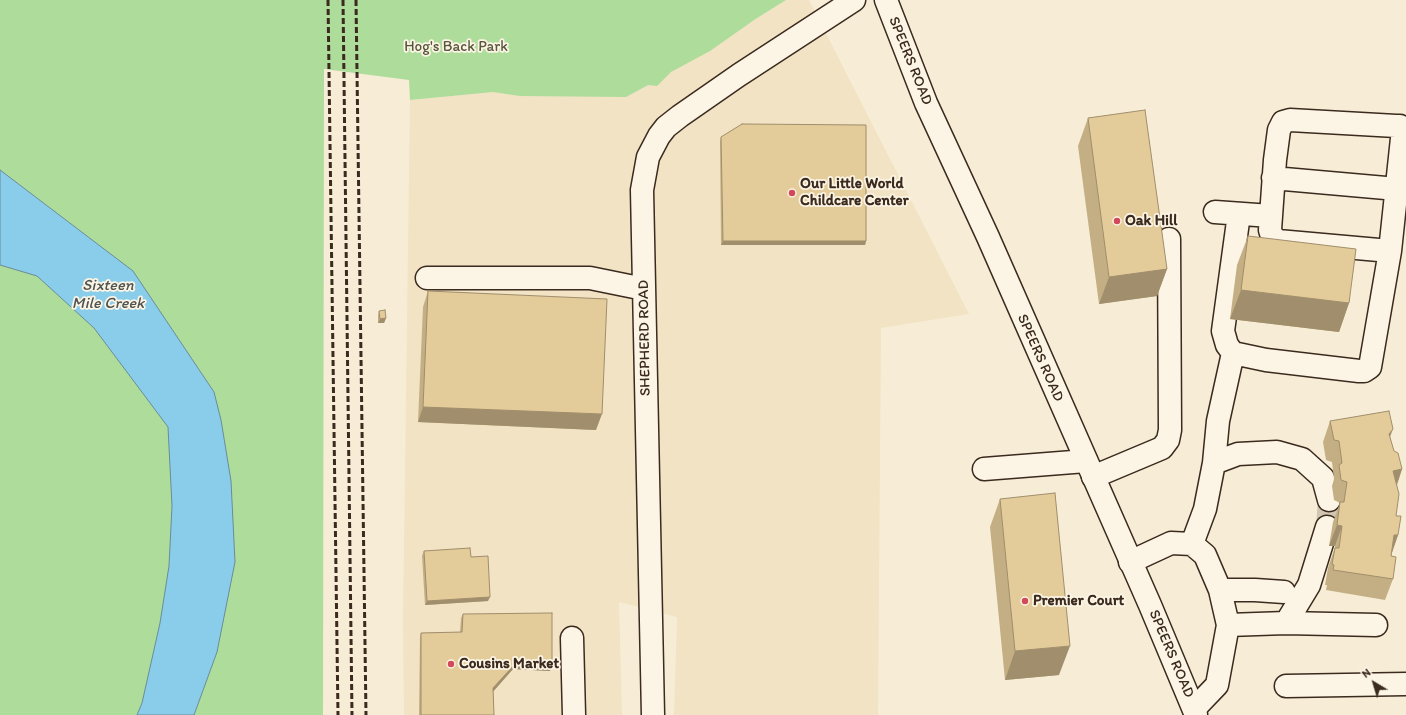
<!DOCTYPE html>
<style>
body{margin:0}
#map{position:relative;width:1406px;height:715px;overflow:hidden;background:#f7edd6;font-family:Itim,sans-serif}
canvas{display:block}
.north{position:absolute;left:1354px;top:663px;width:40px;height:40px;-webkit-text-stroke:3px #fcf5e5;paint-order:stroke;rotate:322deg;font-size:11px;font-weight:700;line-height:16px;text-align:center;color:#3b2a1e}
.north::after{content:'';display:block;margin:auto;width:14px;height:18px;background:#3b2a1e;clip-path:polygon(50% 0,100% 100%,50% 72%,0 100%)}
</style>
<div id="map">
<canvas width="1406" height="715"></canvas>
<div class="north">N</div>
</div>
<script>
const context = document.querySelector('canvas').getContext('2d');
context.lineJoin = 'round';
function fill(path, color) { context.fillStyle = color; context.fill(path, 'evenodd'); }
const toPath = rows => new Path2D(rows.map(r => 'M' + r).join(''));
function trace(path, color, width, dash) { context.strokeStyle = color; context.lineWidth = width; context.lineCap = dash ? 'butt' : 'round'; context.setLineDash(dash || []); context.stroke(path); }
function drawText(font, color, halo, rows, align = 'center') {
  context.font = font + ' Itim,sans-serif'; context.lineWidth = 3.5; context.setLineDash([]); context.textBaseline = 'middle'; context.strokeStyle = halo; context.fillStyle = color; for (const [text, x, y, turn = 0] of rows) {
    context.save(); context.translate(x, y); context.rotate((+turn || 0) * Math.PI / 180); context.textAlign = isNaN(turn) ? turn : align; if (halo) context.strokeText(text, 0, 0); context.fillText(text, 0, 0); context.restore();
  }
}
fill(toPath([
 [786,0,809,0,969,314,881,328,878,715,674,715,677,617,619,602,622,715,404,715,403,620,410,100,603,81,671,72]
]), '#f1e3c4');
fill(toPath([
 [0,0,786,0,754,20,710,51,671,72,657,86,648,85,626,97,520,96,493,92,410,100,409,80,324,69,323,715,0,715]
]), '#addc9b');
const water = toPath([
 [0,170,133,271,214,392,221,420,231,481,235,562,217,652,194,715,137,715,142,703,160,623,169,566,172,506,168,427,94,328,37,276,0,265,0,170]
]);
fill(water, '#89cdeb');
trace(water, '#6a8c99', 1);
trace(toPath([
 [1327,527,1329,500]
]), '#d1c6b1', 22, [22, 11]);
const minor = toPath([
 [1273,178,1397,189],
 [1215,212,1271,216],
 [427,278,590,278,644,289],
 [1233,353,1227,345,1223,331,1239,214],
 [1214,463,1238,454,1277,452,1302,459,1323,478,1329,500],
 [984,469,1086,461],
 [1093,477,1162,448,1168,440,1170,430,1169,239],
 [1192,544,1205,509,1214,463,1218,421,1233,353,1266,360,1359,371,1364,371,1370,367,1390,251,1403,129,1400,126,1396,126,1290,120,1283,122,1279,130,1275,160,1270,230,1272,236,1278,241,1390,251],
 [1130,562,1171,543,1192,544,1205,555,1220,590,1228,625,1217,685,1194,709],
 [1220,590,1255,590,1284,592],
 [1286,623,1309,585,1327,527],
 [1228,625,1286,623,1376,625],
 [572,638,574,715],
 [1286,686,1406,684],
 [653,715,642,190,648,157,659,136,666,127,680,116,739,75,854,0]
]);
const major = toPath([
 [886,0,926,103,988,237,1150,605,1196,715]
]);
trace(minor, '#3b2a1e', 25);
trace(major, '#3b2a1e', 25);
trace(minor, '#fcf5e5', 22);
trace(major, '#fcf5e5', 22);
trace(toPath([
 [328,0,338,715],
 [343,0,352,715],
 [356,0,366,715]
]), '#3b2a1e', 3, [6, 3]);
fill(toPath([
 [1088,118,1167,269,1157,296,1099,304,1078,146],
 [721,137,866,241,865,245,721,245,720,142],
 [1248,236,1349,303,1339,332,1230,319,1237,265],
 [428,291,596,430,418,422,423,307],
 [379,311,386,318,384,323,378,323,378,315],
 [1330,421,1390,437,1394,451,1402,469,1397,485,1396,516,1398,535,1391,556,1393,579,1385,600,1326,590,1327,585,1325,585,1328,568,1334,550,1335,546,1329,546,1333,522,1340,503,1334,500,1332,486,1334,479,1332,462,1326,460,1323,442],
 [1000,499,1059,675,1005,680,990,527],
 [424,551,471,557,488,601,425,605,422,556],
 [463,614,550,671,513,669,493,691,494,715,419,715,420,637,421,633,460,632,461,618]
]), '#c4af84');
fill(toPath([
 [723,241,866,241,865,245,721,245],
 [1167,269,1157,296,1099,304,1109,277],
 [1241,290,1349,303,1339,332,1230,319],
 [386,318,384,323,378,323,380,319],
 [423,407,602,414,596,430,418,422],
 [1393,429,1385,450,1389,434],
 [1402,469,1395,490,1393,471],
 [1337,525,1342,526,1335,546,1329,546],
 [1394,535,1398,535,1391,555],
 [490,597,488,601,425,605,427,601],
 [1070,646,1059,675,1005,680,1015,651],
 [514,665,552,667,550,671,513,669,492,693,493,688]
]), '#a08e6c');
const building = toPath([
 [1145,110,1167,269,1109,277,1088,118,1145,110],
 [742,124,866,125,866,241,723,241,721,137,742,124],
 [1248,236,1356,249,1349,303,1241,290,1248,236],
 [428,291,607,299,602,414,423,407,428,291],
 [385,310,386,318,380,319,379,311,385,310],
 [1389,411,1393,429,1389,434,1394,451,1398,453,1402,469,1393,471,1399,494,1396,516,1401,516,1398,535,1394,535,1391,556,1396,557,1393,579,1333,570,1334,565,1332,564,1335,548,1339,548,1342,526,1337,525,1340,502,1344,502,1347,482,1341,480,1339,465,1342,463,1339,441,1334,440,1330,421,1389,411],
 [1055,493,1070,646,1015,651,1000,499,1055,493],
 [470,548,471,557,488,556,490,597,427,601,424,551,470,548],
 [552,613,552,667,514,665,493,688,494,715,421,715,421,633,462,632,463,614,552,613]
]);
fill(building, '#e4cb9a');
trace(building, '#a08e6c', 1);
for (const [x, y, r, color] of [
 [792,193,4,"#d1495b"],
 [1117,221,4,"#d1495b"],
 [1025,601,4,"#d1495b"],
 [451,664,4,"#d1495b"]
]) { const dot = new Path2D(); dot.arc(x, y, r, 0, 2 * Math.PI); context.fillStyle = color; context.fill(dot); trace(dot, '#fcf5e5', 1.5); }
drawText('15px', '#58563d', '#fcf5e5', [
 ["Hog's Back Park",456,47]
]);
drawText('15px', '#3b2a1e', '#fcf5e5', [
 ["SPEERS ROAD",910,61,68],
 ["SHEPHERD ROAD",645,338,-91],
 ["SPEERS ROAD",1040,358,66],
 ["SPEERS ROAD",1171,654,67]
]);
drawText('bold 15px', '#3b2a1e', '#fcf5e5', [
 ["Our Little World",800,184],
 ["Childcare Center",800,201],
 ["Oak Hill",1125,221],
 ["Premier Court",1033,601],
 ["Cousins Market",459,664]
], 'left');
drawText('italic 16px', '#4e5351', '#fcf5e5', [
 ["Sixteen",108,286],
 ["Mile Creek",108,304]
]);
</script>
